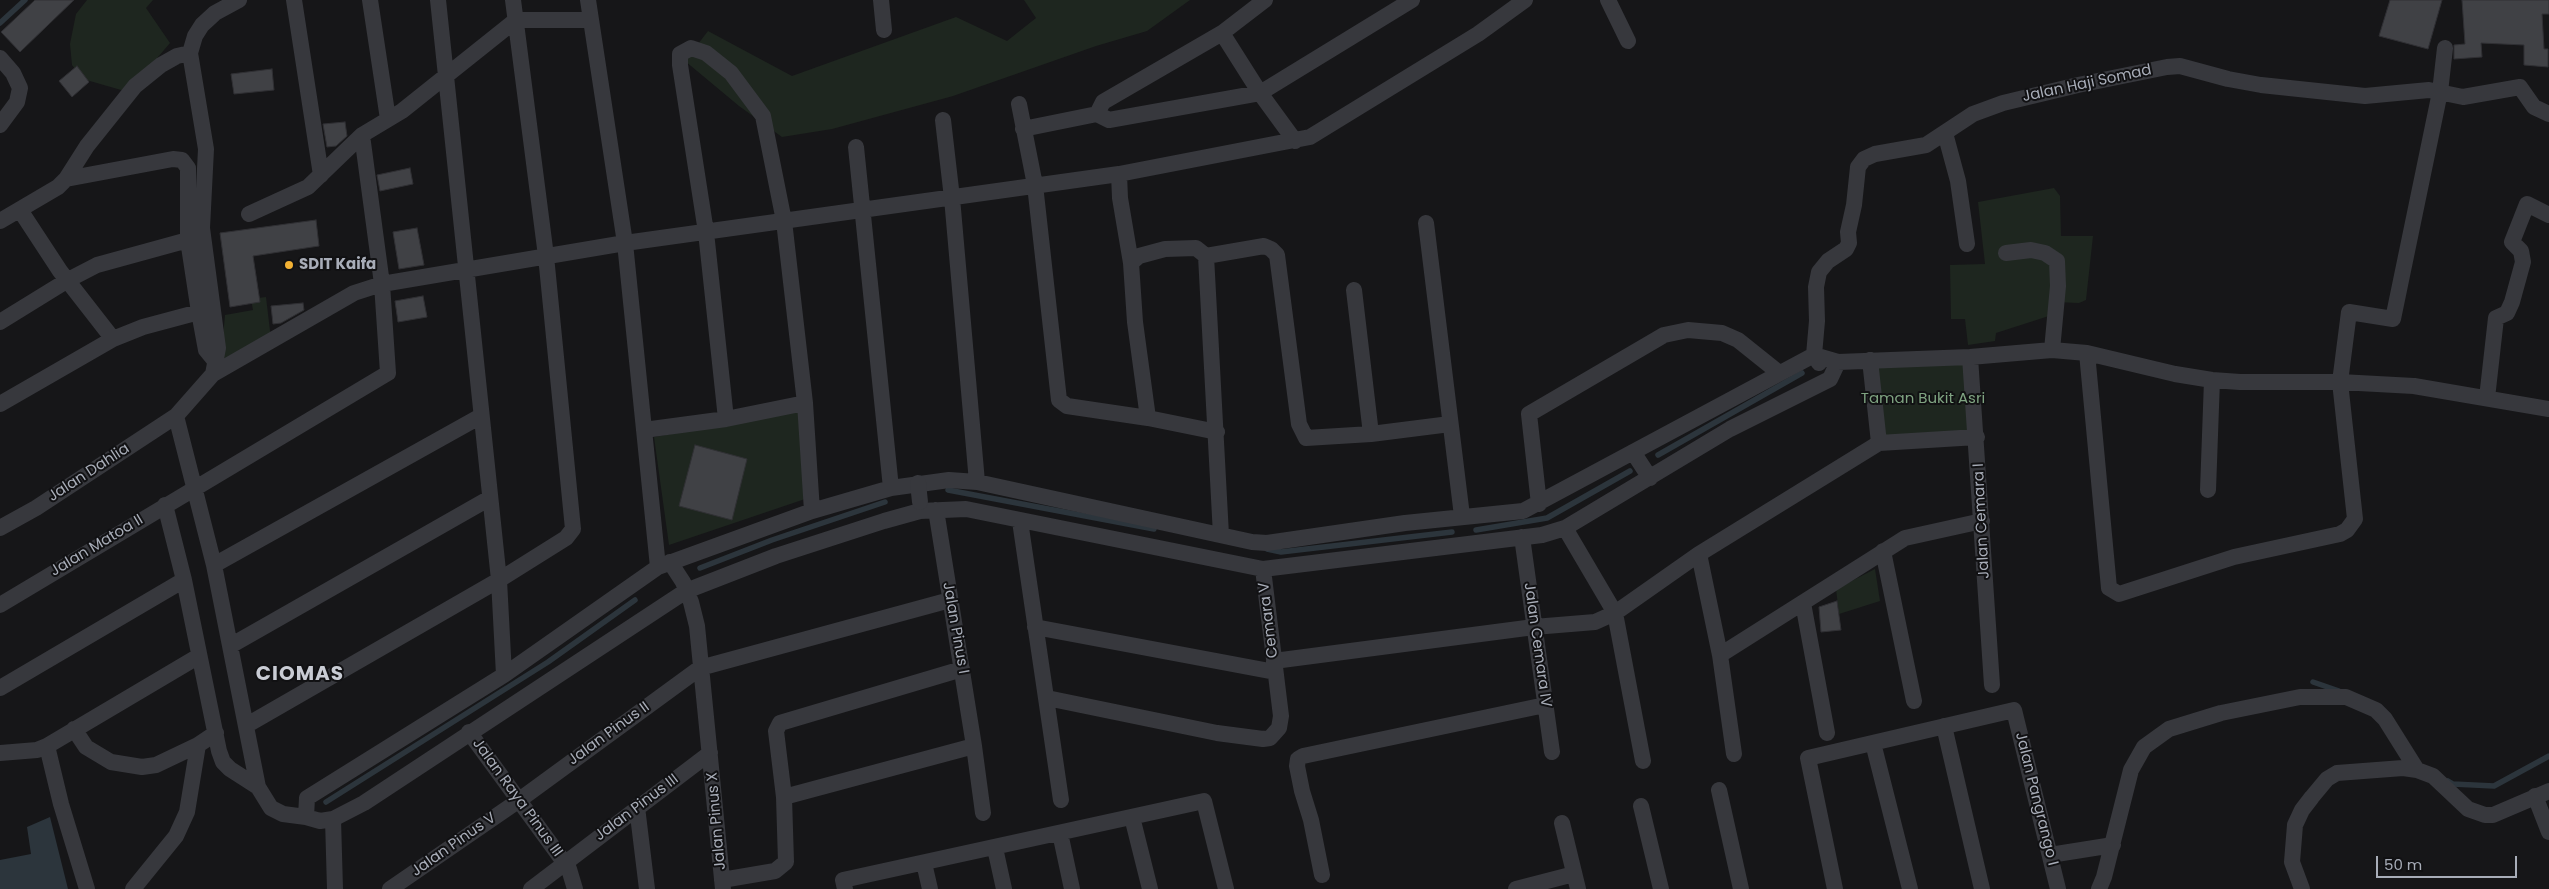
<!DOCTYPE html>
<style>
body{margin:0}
#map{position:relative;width:2549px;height:889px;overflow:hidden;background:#161618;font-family:Poppins,sans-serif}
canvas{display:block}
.scale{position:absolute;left:2376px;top:856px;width:141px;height:22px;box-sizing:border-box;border:2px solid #a8adb8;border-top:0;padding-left:6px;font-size:15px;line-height:18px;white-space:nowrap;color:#a8adb8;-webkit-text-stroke:4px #111113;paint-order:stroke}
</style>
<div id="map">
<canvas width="2549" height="889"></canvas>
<div class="scale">50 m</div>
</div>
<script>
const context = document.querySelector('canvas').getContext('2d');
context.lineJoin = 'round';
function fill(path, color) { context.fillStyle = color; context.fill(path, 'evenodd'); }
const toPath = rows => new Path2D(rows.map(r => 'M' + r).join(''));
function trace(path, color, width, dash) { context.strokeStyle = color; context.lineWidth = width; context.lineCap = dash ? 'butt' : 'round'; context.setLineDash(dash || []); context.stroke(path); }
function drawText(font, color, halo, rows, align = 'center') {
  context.font = font + ' Poppins,sans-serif'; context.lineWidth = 4; context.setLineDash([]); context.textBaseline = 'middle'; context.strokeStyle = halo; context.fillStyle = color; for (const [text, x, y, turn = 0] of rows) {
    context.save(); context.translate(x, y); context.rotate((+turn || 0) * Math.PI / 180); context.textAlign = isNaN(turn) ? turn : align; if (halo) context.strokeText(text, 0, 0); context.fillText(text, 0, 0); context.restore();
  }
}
fill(toPath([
 [87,0,153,0,146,8,170,43,128,92,83,79,72,65,70,44,76,14],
 [1024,0,1190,0,1147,31,1096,46,953,96,832,129,782,137,739,106,685,61,708,31,792,76,956,17,1007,41,1036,18],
 [2054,188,2060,196,2061,236,2093,236,2086,300,2079,303,2055,302,2052,315,1996,333,1995,341,1968,345,1965,319,1951,319,1950,265,1985,264,1978,202],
 [266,297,271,339,220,369,225,315,253,310,251,299],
 [1970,357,1977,437,1879,443,1870,360],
 [800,411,808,498,669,545,654,437],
 [1875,569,1880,601,1839,614,1836,589]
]), '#1e261f');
fill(toPath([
 [50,817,68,889,0,889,0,860,31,854,27,827]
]), '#2c353c');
trace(toPath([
 [0,23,25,0],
 [1658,455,1802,373],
 [948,490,1154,529],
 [1476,530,1547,518,1630,471],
 [1267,549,1281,552,1452,532],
 [700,568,772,540,885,502],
 [2313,682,2339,691],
 [2448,781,2453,784,2494,786,2549,756],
 [326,802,548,662,635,600]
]), '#2c353c', 5.5);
const building = toPath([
 [35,0,74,0,20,52,1,32,35,0],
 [2390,0,2442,0,2428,49,2379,36,2390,0],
 [2462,0,2549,0,2549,14,2542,14,2544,49,2548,49,2548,67,2524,65,2524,45,2481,43,2482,57,2454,59,2454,45,2465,44,2462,0],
 [77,66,89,82,72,97,59,81,77,66],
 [272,69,274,90,234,94,231,74,272,69],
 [345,122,347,136,336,146,327,147,323,124,345,122],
 [410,168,413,184,380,191,377,175,410,168],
 [316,220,319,246,253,256,260,302,230,307,220,233,316,220],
 [417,228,424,265,399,269,393,232,417,228],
 [423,296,427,317,398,322,395,301,423,296],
 [303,303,304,310,281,323,273,324,271,306,303,303],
 [695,445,747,459,732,520,679,506,695,445],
 [1837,601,1841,630,1821,632,1819,607,1837,601]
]);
fill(building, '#404145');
trace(building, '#303034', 1);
trace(toPath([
 [239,0,215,13,202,25,195,36,190,53,206,149,202,228,218,348,213,374,176,416,214,565,258,787,271,808,283,814,306,817],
 [294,0,321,175],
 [370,0,388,119],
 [438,0,499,580,504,675],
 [588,0,625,243,658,567],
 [881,0,884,30],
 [1608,0,1628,41],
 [0,58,13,73,20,88,17,102,0,125],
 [1019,104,1035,185,1059,400,1067,406,1148,418,1217,432],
 [1097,114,1103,102,1222,33],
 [943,120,952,198,977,482],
 [1023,129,1097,114,1109,120,1260,93,1222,33,1265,0],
 [1945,133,1958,181,1967,244],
 [1295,141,1260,93,1412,0],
 [856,147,891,488],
 [1119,174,1120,198,1131,263],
 [66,179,87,146,135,86,161,65,177,56,190,53],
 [20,210,60,271,113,339],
 [249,214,308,187,362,135,402,111,516,20,591,20],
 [0,221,58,187,66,179,173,159,182,160,188,168,188,240,199,312,206,350,215,361],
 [1426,223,1462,516],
 [2006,253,2031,250,2045,253,2057,261,2058,286,2052,350],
 [1206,256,1221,535],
 [1354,290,1371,434],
 [0,322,68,280,97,265,188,240],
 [2087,353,2109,588,2119,594,2234,557,2340,534,2347,530,2355,519,2340,382,2349,312,2393,319,2440,92,2445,48],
 [1970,357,1992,685],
 [1870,360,1879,443],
 [1838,362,1830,379,1730,429,1565,528,1542,535,1263,569,966,509,920,511,884,521,776,556,686,591,364,803,333,819,320,821,306,817,307,798,504,675,658,567,812,511,891,488,949,480,977,482,1252,542,1267,543,1405,523,1523,511,1814,355,1838,362,1970,357,2052,350,2087,353,2175,374,2212,380,2240,382,2340,382,2414,386,2549,409],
 [1819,363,1814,355,1817,321,1816,287,1819,272,1828,261,1846,249,1849,243,1848,232,1854,205,1858,167,1864,159,1875,154,1926,145,1973,114,2003,103,2078,85,2167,67,2180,66,2228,79,2261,85,2365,96,2429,90,2463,97,2520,87,2534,107,2549,114],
 [213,374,354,293,382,284,625,243,1119,174,1310,137,1478,34,1525,0],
 [2487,398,2496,318,2507,313,2512,302,2523,262,2521,251,2512,242,2527,204,2549,215],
 [0,404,113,339,143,327,199,312],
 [1148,418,1135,322,1131,263,1139,256,1165,249,1196,248,1206,256,1264,246,1271,249,1277,255,1299,424,1306,438,1371,434,1450,424],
 [726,419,706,232,680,65,680,54,691,48,706,53,731,73,763,116,784,221,805,403,812,511],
 [644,430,726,419,805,403],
 [1633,452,1650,478],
 [2208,490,2212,380],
 [1539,504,1529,414,1664,335,1688,330,1722,333,1738,340,1778,372],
 [165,505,184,580,219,751,223,762,230,769,258,787],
 [936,510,974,746,983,813],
 [1020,521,1061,800],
 [0,528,36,508,176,416],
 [1565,528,1615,613,1699,554,1879,443,1977,437],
 [1522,537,1552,752],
 [1883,551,1914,701],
 [1699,554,1720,655,1734,754],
 [670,562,683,582,691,602,697,626,723,889],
 [214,565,481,416],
 [1803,603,1827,733],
 [0,605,388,373,382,284,362,135],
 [1035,627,1275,672],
 [230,646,490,498],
 [1720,655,1905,538,1982,521],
 [1274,661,1534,627,1595,622,1615,613,1643,761],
 [0,688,184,580],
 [1047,698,1217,733,1263,739,1270,738,1279,728,1281,716,1263,569],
 [247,725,499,580,566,538,573,529,546,256,513,0],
 [1944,726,1982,889],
 [74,729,86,747,111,762,142,767,156,765,198,745,216,733],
 [469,732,569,869,575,889],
 [1873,743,1910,889],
 [47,746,61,804,87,889],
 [0,753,37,750,47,746,199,656],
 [1719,790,1741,889],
 [2535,796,2549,832],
 [784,797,974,746],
 [1641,806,1661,889],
 [637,807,647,889],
 [1132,817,1150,889],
 [333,819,335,889],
 [1562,823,1578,889],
 [1060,833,1072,889],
 [995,848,1004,889],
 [2050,855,2113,845],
 [924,863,930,889],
 [1322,875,1311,820,1302,791,1297,766,1298,759,1303,756,1545,705],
 [722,880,775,871,786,862,784,797,776,731,780,723,962,669],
 [133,889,176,836,187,812,198,745],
 [390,889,518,801,700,668,950,600],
 [531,889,710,753],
 [845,889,843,880,1204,801,1226,889],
 [1516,889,1574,874],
 [1835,889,1808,758,2014,710,2058,889],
 [2099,889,2104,877,2131,770,2144,747,2169,729,2221,713,2300,697,2346,697,2376,710,2385,719,2417,770],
 [2302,889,2292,862,2295,825,2302,810,2312,797,2327,779,2337,773,2403,768,2417,770,2433,776,2468,809,2485,815,2493,815,2549,791]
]), '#37383d', 16);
trace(toPath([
 [918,483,920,502]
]), '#37383d', 16);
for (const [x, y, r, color] of [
 [289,265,5,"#f2b134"]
]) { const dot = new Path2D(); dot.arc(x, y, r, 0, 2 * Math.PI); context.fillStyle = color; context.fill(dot); trace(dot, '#111113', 2); }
drawText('15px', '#a8adb8', '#111113', [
 ["Jalan Haji Somad",2087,84,-12],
 ["Jalan Dahlia",89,473,-33],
 ["Jalan Cemara I",1982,521,-93],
 ["Jalan Matoa II",97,546,-31],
 ["Cemara V",1269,620,-97],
 ["Jalan Pinus I",955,628,80],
 ["Jalan Cemara IV",1537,645,82],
 ["Jalan Pinus II",609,734,-36],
 ["Jalan Raya Pinus III",517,798,54],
 ["Jalan Pangrango I",2036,799,76],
 ["Jalan Pinus III",637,808,-37],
 ["Jalan Pinus X",717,821,-95],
 ["Jalan Pinus V",454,845,-35]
]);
drawText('bold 15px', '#a8adb8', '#111113', [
 ["SDIT Kaifa",299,265]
], 'left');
drawText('15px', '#7fa381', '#111113', [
 ["Taman Bukit Asri",1923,399]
]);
context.letterSpacing = '1px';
drawText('bold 20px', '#c9ccd4', '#111113', [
 ["CIOMAS",300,675]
]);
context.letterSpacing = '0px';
</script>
